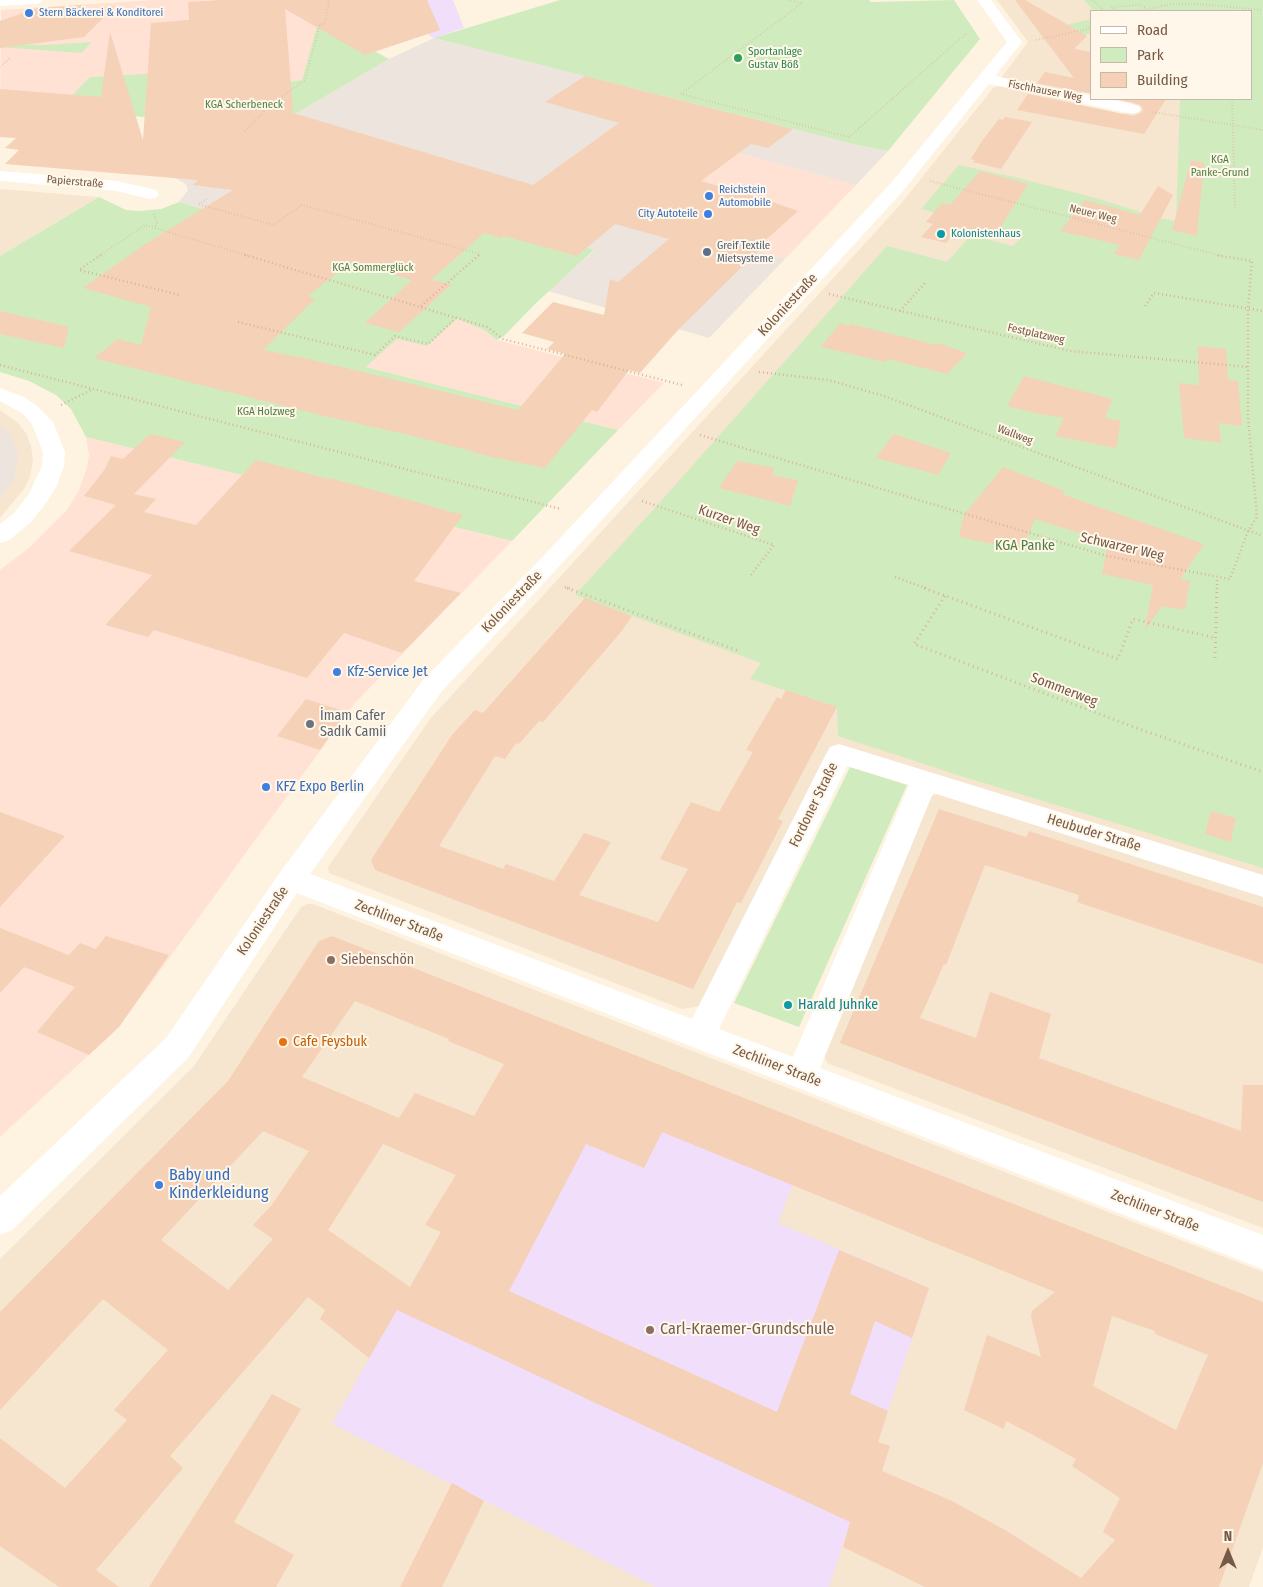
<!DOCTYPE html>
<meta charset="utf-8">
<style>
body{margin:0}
#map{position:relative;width:1263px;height:1587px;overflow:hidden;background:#fef3e1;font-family:"Fira Sans Condensed",sans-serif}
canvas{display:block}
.legend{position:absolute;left:1090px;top:10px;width:162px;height:90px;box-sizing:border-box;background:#fff7e9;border:1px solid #c8b8a8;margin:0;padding:6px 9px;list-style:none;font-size:15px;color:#765946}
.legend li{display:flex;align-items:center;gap:10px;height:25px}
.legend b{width:25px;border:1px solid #c8b8a8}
.north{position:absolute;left:1203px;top:1527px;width:50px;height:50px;-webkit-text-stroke:4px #fff7e9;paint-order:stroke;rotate:0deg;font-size:14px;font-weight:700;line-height:20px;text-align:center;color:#765946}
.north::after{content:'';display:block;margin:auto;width:18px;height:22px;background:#765946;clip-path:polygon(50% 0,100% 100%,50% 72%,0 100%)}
</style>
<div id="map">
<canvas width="1263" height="1587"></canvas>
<ul class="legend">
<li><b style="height:6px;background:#fff"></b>Road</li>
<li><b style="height:14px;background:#d0ecbf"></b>Park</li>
<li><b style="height:14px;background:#f5d1b7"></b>Building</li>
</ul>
<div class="north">N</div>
</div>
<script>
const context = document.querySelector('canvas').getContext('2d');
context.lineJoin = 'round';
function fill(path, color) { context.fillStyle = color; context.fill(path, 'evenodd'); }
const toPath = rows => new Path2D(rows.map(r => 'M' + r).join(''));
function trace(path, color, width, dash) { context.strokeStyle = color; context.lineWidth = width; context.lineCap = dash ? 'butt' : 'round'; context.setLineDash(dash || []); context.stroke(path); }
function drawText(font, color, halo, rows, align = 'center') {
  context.font = font + ' "Fira Sans Condensed",sans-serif'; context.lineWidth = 4; context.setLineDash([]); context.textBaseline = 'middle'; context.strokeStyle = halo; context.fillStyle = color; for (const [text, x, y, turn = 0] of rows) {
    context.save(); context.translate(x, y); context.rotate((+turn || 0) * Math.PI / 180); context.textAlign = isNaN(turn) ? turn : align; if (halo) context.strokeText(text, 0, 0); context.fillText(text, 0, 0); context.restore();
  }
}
fill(toPath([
 [997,0,1263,0,1263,878,845,747,700,1006,682,1009,329,873,328,867,430,719,900,205,994,87,1000,86,1072,100,1075,104,1123,114,1127,113,1133,103,1129,100,1121,99,1252,99,1252,11,1092,11,1092,93,1083,92,1079,94,1001,78,1028,42],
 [0,189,99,197,0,256],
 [0,410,18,423,26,433,31,446,33,461,30,476,24,489,0,518],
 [940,792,1263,895,1263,1228,827,1063,823,1054,930,797],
 [307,904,313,904,1263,1272,1263,1547,1249,1587,0,1587,0,1259,194,1066,301,907]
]), '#f6e5cf');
fill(toPath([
 [152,0,326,0,302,80,57,111,0,123,1,10],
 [738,153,856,185,785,259,534,185],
 [457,319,484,330,497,340,664,383,618,430,366,367,397,338,427,346],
 [86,437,512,541,355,703,119,1027,0,1137,0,570,30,547,67,510,79,490,87,467,89,455]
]), '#ffe2d4');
fill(toPath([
 [434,38,857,145,888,151,856,185,738,153,611,208,785,259,709,338,548,291,594,251,294,235,179,202,188,190,186,184,173,177,295,114,389,59],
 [0,424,10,433,14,441,18,458,14,479,0,500]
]), '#ece4dd');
fill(toPath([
 [377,0,453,0,464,28,434,38,414,27],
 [690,1077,793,1184,778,1223,929,1288,829,1587,656,1587,332,1424,426,1258,586,1144,644,1168]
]), '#f0defa');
fill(toPath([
 [560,0,869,0,871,2,954,0,980,39,888,151,857,145,434,38],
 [1084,0,1263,0,1263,868,961,776,838,736,837,707,750,679,761,663,575,595,654,509,887,246,947,262,971,235,1013,246,1024,235,921,209,959,165,1018,178,1096,198,1159,218,1176,221,1180,99,1252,99,1252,11,1094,11],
 [1092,19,1092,33,1048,44,1037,29,1053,28],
 [318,23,327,25,389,59,295,114,216,122,57,111,90,77,162,73,287,82,302,80],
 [92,42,81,53,0,47,0,44,46,45],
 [360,186,594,250,536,303,504,336,497,340,484,330,457,319,427,346,397,339,366,367,618,430,512,541,86,437,71,409,56,395,29,381,0,372,0,256,99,197,126,210,139,211,161,209,179,202,294,235],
 [850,767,907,785,799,1027,734,1003]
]), '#d0ecbf');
fill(toPath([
 [222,0,427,0,440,30,365,55,285,9,293,110,290,112,533,185,619,123,545,102,585,76,793,129,768,148,751,144,701,181,767,200,798,211,759,246,762,247,678,330,640,373,629,370,597,412,592,410,545,468,474,453,475,452,409,435,324,416,94,358,118,339,141,345,151,307,83,288,144,245,233,190,193,185,198,180,5,164,19,150,5,148,16,138,0,137,0,89,101,97,110,32,143,140,151,23,189,20,188,2],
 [615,224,669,239,618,282,610,279,604,315,553,302,522,333,554,342,547,349,565,354,518,410,313,360,263,350,315,299,308,296,350,262,412,280,365,323,399,332,452,284,431,280,484,233,501,238,504,236,577,256],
 [1015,0,1025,0,1087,36,1074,49,1092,52,1092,94,1037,83,1045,72,1074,78],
 [82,5,82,10,115,6,84,37,0,48,0,21,38,8],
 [1028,94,1133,116,1141,113,1143,110,1141,105,1115,99,1166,99,1144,134,1017,110],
 [1005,117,1032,122,1001,169,973,162,975,160,971,159,982,141,999,119,1003,120],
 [1191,160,1204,163,1197,236,1172,230],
 [980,171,1028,184,994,237,959,228,946,243,921,237,933,224,926,222,942,203,950,205],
 [1158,186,1173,195,1139,260,1114,254,1120,245,1060,231,1085,200,1140,215],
 [0,311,69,327,64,348,0,334],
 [840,323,849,326,851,324,937,345,938,343,967,353,947,374,887,359,885,362,821,347],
 [1198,346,1226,349,1228,380,1238,381,1242,426,1219,423,1221,443,1184,438,1179,383,1199,385],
 [1024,376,1112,399,1105,418,1121,421,1116,448,1055,436,1064,418,1040,414,1007,406],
 [150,434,185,442,134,494,156,499,144,512,196,525,256,460,329,479,330,478,463,515,414,581,461,593,402,653,344,633,307,678,154,630,148,637,105,625,152,575,69,551,116,505,84,496,105,469,111,456,123,459],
 [894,434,951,453,938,475,876,458],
 [737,461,775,468,772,475,798,480,790,506,719,488],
 [1003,467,1065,491,1062,494,1204,544,1180,579,1190,581,1185,610,1162,606,1145,630,1153,585,1102,574,1108,542,1035,519,1022,550,959,537,964,515],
 [585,598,632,616,621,632,543,722,539,721,519,744,516,743,505,759,495,756,439,846,503,869,506,864,554,881,584,833,611,842,579,895,658,922,688,869,660,859,691,802,719,812,753,752,746,750,777,697,781,699,786,690,837,707,778,819,783,821,741,903,737,902,693,989,375,870,371,860,452,735,475,710,483,713],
 [306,699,347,712,320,750,277,736],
 [939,809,1026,837,1029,831,1263,907,1263,964,1077,902,1079,895,985,865,946,965,944,964,920,1018,976,1038,990,992,1051,1014,1039,1058,1241,1131,1243,1085,1263,1085,1263,1202,840,1043],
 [1211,811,1236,818,1231,842,1205,834],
 [0,812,65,836,0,907],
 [0,928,69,955,80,943,96,949,106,936,169,955,119,1027,89,1055,37,1032,75,987,24,967,0,993],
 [332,936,1263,1302,1263,1463,1219,1587,925,1587,843,1547,850,1522,397,1310,369,1358,320,1319,325,1310,308,1297,170,1456,183,1468,96,1570,119,1587,59,1587,0,1546,0,1438,65,1488,127,1420,114,1410,168,1350,103,1299,0,1410,0,1312,228,1081,319,941],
 [355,1001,449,1039,448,1041,504,1064,474,1116,415,1093,399,1118,302,1077],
 [263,1131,309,1151,271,1206,253,1225,273,1239,228,1290,161,1240],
 [662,1132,1055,1292,1032,1311,1031,1317,1041,1357,987,1335,964,1410,1004,1429,1006,1421,1035,1436,1076,1459,1072,1466,1120,1498,1103,1532,1115,1540,1081,1578,1005,1530,952,1501,882,1471,890,1446,878,1442,888,1411,850,1394,875,1321,912,1338,929,1288,839,1250,777,1412,509,1291,586,1144,644,1168],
 [383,1144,456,1175,425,1225,441,1232,410,1287,328,1230],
 [1112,1316,1155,1331,1155,1334,1208,1355,1176,1430,1093,1386],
 [272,1394,301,1409,234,1522,294,1555,276,1587,149,1587],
 [452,1483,484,1501,442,1587,400,1587]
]), '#f5d1b7');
trace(toPath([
 [788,0,802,3,681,94,849,137,968,32],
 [1093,0,1104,11],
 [1121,11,1114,10,1111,7,1139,5,1145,7],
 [1138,11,1172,4,1199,4,1263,10],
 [1036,40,1092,28],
 [0,67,11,57],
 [1232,99,1235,209],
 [1153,112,1263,130],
 [245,131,270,105,305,80,320,24,325,24,329,0],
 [930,181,1222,256],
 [207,199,198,204,273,225,302,205,480,254,478,256],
 [154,214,157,223,155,228,249,256],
 [99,256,145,225,155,228]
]), '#d9b49a', 2, [0.5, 2.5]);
trace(toPath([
 [101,255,79,270,180,295],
 [245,255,487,327,503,339,682,385],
 [829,294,1070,351,1249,367],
 [421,306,479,255],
 [1145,306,1154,293,1263,311],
 [900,311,925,283],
 [238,322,375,355,395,336,428,344,456,318],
 [0,365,561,509],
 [759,372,828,380,881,395,1263,536],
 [61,405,93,389],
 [700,435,1107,556,1230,579,1248,531,1257,517,1248,417,1248,309,1252,261,1215,255],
 [642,501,774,545,750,576],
 [895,577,928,589],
 [565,587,571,589],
 [1217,589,1217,577]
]), '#d9b49a', 2.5, [1, 3]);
trace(toPath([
 [567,588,739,651],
 [924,588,1118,659,1133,619,1216,638],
 [945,596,914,644,1142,730,1263,772],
 [1215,658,1217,588]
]), '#d9b49a', 3, [1, 4]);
fill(toPath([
 [0,0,42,0,40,3,35,4,0,6,0,0],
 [977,0,991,0,1022,42,995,76,1092,96,1092,99,1106,99,1133,104,1139,106,1141,109,1139,112,1133,114,989,84,903,191,567,558,442,691,310,874,692,1019,826,754,830,747,839,744,1263,875,1263,897,933,793,820,1068,1263,1235,1263,1269,297,893,188,1058,12,1230,0,1235,0,1196,166,1038,281,871,424,679,551,548,891,183,1007,42,977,0],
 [847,766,909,785,793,1057,719,1029,847,766],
 [0,171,117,181,156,190,159,194,156,198,150,199,117,191,0,181,0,171],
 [0,388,24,397,37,406,53,422,65,452,64,466,57,485,47,502,30,523,8,541,0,543,0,524,14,513,29,494,42,466,43,452,32,424,23,414,0,401,0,388]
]), '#fff');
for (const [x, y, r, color] of [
 [29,13,5,"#3f7fe0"],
 [738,58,5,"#2e9e5b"],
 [709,196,5,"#3f7fe0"],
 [708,214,5,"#3f7fe0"],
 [941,234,5,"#0f9aa8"],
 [707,252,5,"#5c6f8a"],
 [337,672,5,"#3f7fe0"],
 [310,724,5,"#6b7280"],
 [266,787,5,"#3f7fe0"],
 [331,960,5,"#8d6e63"],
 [788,1005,5,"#0f9aa8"],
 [283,1042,5,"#e8710a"],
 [159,1185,5,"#3f7fe0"],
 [650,1330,5,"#8d6e63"]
]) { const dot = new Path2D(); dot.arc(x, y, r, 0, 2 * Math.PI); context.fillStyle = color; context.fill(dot); trace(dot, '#fff7e9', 2); }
drawText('11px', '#366cbe', '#fff7e9', [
 ["Stern Bäckerei & Konditorei",39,13],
 ["Reichstein",719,190],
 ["Automobile",719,203],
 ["City Autoteile",698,214,"right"]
], 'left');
drawText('11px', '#27864d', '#fff7e9', [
 ["Sportanlage",748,52],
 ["Gustav Böß",748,65]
], 'left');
drawText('11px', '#765946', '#fff7e9', [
 ["Fischhauser Weg",1045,91,11],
 ["Papierstraße",75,182,5],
 ["Neuer Weg",1093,214,14],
 ["Festplatzweg",1036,334,13],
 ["Wallweg",1015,435,21]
]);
drawText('11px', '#4f7d3e', '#fff7e9', [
 ["KGA Scherbeneck",244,105],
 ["KGA",1220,160],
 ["Panke-Grund",1220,173],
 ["KGA Sommerglück",373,268],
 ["KGA Holzweg",266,412]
]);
drawText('11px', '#0d838f', '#fff7e9', [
 ["Kolonistenhaus",951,234]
], 'left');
drawText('11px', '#4e5e75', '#fff7e9', [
 ["Greif Textile",717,246],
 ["Mietsysteme",717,259]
], 'left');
drawText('14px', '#765946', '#fff7e9', [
 ["Koloniestraße",788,305,-47],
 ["Kurzer Weg",729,520,19],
 ["Schwarzer Weg",1122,547,13],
 ["Koloniestraße",512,602,-46],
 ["Sommerweg",1064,690,21],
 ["Fordoner Straße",814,805,-64],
 ["Heubuder Straße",1094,833,17],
 ["Koloniestraße",263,921,-56],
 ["Zechliner Straße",399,921,21],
 ["Zechliner Straße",777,1066,21],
 ["Zechliner Straße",1155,1211,21]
]);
drawText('14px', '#4f7d3e', '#fff7e9', [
 ["KGA Panke",1025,546]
]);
drawText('14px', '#366cbe', '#fff7e9', [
 ["Kfz-Service Jet",347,672],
 ["KFZ Expo Berlin",276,787]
], 'left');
drawText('14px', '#5b616d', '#fff7e9', [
 ["İmam Cafer",320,716],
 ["Sadık Camii",320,732]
], 'left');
drawText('14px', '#785e54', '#fff7e9', [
 ["Siebenschön",341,960]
], 'left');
drawText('14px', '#0d838f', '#fff7e9', [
 ["Harald Juhnke",798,1005]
], 'left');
drawText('14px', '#c56008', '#fff7e9', [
 ["Cafe Feysbuk",293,1042]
], 'left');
drawText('16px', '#366cbe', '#fff7e9', [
 ["Baby und",169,1176],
 ["Kinderkleidung",169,1194]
], 'left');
drawText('16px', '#785e54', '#fff7e9', [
 ["Carl-Kraemer-Grundschule",660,1330]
], 'left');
</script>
